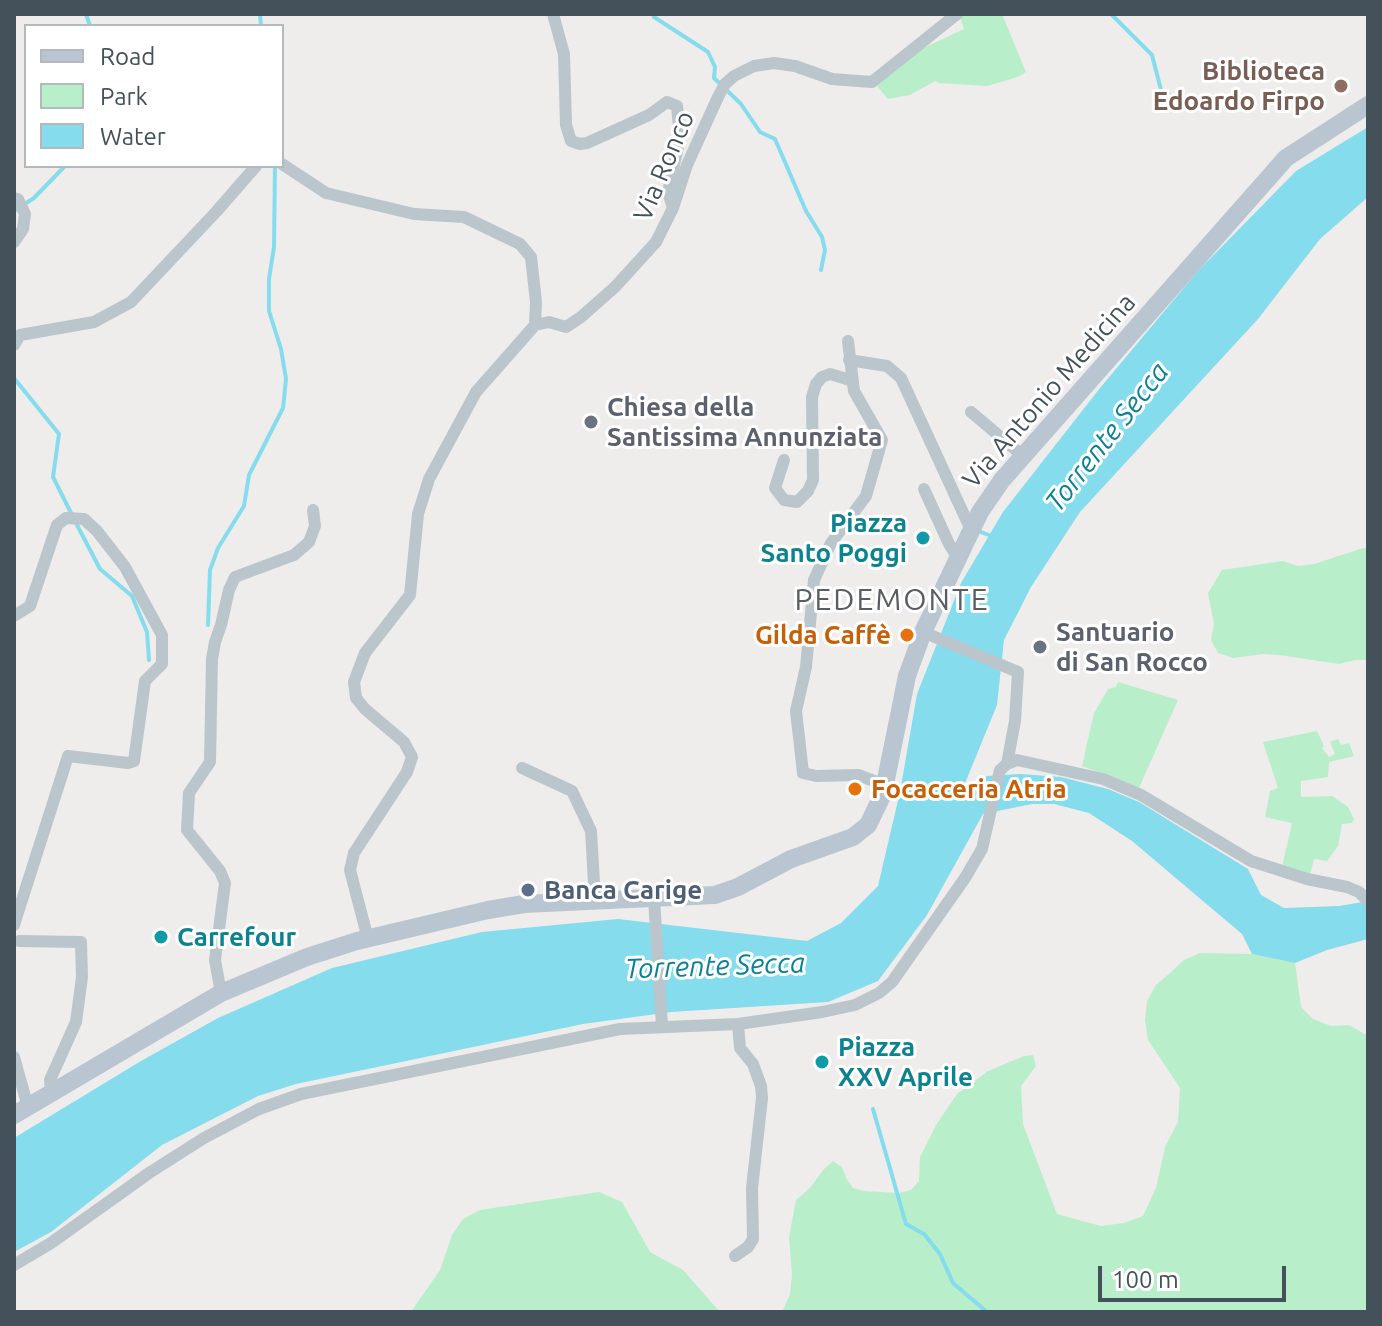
<!DOCTYPE html>
<meta charset="utf-8">
<style>
body{margin:0}
#map{position:relative;width:1382px;height:1326px;overflow:hidden;background:#efecec;font-family:Ubuntu,sans-serif}
canvas{display:block}
.frame{position:absolute;inset:0;border:16px solid #44515a;pointer-events:none}
.legend{position:absolute;left:24px;top:24px;width:260px;height:144px;box-sizing:border-box;background:#fff;border:2px solid #b4b9bd;margin:0;padding:10px 14px;list-style:none;font-size:24px;color:#44515a}
.legend li{display:flex;align-items:center;gap:16px;height:40px}
.legend b{width:40px;border:2px solid #b4b9bd}
.scale{position:absolute;left:1098px;top:1266px;width:188px;height:36px;box-sizing:border-box;border:4px solid #44515a;border-top:0;padding-left:10px;font-size:24px;line-height:28px;white-space:nowrap;color:#44515a;-webkit-text-stroke:6px #fff;paint-order:stroke}
</style>
<div id="map">
<canvas width="1382" height="1326"></canvas>
<div class="frame"></div>
<ul class="legend">
<li><b style="height:10px;background:#b9c6d1"></b>Road</li>
<li><b style="height:22px;background:#b9eeca"></b>Park</li>
<li><b style="height:22px;background:#85dcec"></b>Water</li>
</ul>
<div class="scale">100 m</div>
</div>
<script>
const context = document.querySelector('canvas').getContext('2d');
context.lineJoin = 'round';
function fill(path, color) { context.fillStyle = color; context.fill(path, 'evenodd'); }
const toPath = rows => new Path2D(rows.map(r => 'M' + r).join(''));
function trace(path, color, width, dash) { context.strokeStyle = color; context.lineWidth = width; context.lineCap = dash ? 'butt' : 'round'; context.setLineDash(dash || []); context.stroke(path); }
function drawText(font, color, halo, rows, align = 'center') {
  context.font = font + ' Ubuntu,sans-serif'; context.lineWidth = 6; context.setLineDash([]); context.textBaseline = 'middle'; context.strokeStyle = halo; context.fillStyle = color; for (const [text, x, y, turn = 0] of rows) {
    context.save(); context.translate(x, y); context.rotate((+turn || 0) * Math.PI / 180); context.textAlign = isNaN(turn) ? turn : align; if (halo) context.strokeText(text, 0, 0); context.fillText(text, 0, 0); context.restore();
  }
}
fill(toPath([
 [963,14,1002,14,1026,72,1018,77,987,86,939,83,935,81,910,95,888,99,877,86,915,52,964,29,960,17],
 [1363,548,1368,548,1368,660,1355,660,1339,664,1279,655,1264,654,1233,658,1218,653,1211,640,1214,624,1208,593,1222,570,1283,561,1298,566,1314,564],
 [1118,682,1178,700,1139,788,1082,766,1094,713,1108,689,1116,687],
 [1317,731,1324,746,1322,748,1329,757,1335,754,1330,742,1338,739,1341,745,1349,743,1354,756,1329,762,1328,777,1301,781,1301,797,1332,796,1348,807,1354,819,1352,823,1342,824,1338,846,1327,861,1314,859,1310,875,1282,867,1292,823,1265,817,1270,791,1278,788,1263,742],
 [1200,953,1252,954,1295,963,1301,1007,1313,1019,1331,1026,1349,1025,1368,1036,1368,1312,782,1312,790,1294,792,1275,789,1237,796,1200,810,1188,824,1169,833,1161,842,1167,846,1178,853,1188,864,1191,899,1193,911,1190,919,1181,920,1157,936,1125,957,1094,988,1071,1024,1056,1033,1055,1036,1066,1021,1086,1023,1124,1057,1214,1101,1226,1124,1223,1143,1216,1156,1188,1165,1147,1178,1122,1180,1088,1148,1040,1145,1020,1147,1001,1156,985,1170,973,1184,960],
 [599,1192,622,1202,650,1252,683,1270,720,1312,411,1312,440,1270,452,1235,463,1219,480,1210]
]), '#b9eeca');
fill(toPath([
 [1368,127,1368,197,1320,239,1258,319,1080,512,1031,587,1004,640,997,705,959,798,987,776,1020,774,1061,777,1108,789,1139,802,1248,869,1261,895,1284,908,1339,906,1368,901,1368,939,1327,950,1295,963,1252,954,1242,934,1132,841,1089,813,1054,804,1032,804,983,814,927,915,878,981,828,1002,671,1012,583,1024,296,1084,258,1096,162,1145,51,1232,14,1252,14,1138,141,1061,218,1018,332,968,482,932,618,919,807,941,841,923,878,886,900,792,917,694,961,583,1003,512,1100,388,1198,271,1296,171]
]), '#85dcec');
trace(toPath([
 [86,14,90,26],
 [260,14,261,26],
 [653,14,654,17,708,52,715,67,714,78,741,104,760,132,775,139,806,211,822,237,825,250,821,270],
 [1111,14,1152,55,1161,90,1177,99,1215,107],
 [14,211,34,198,65,166],
 [14,378,59,434,53,477,72,515],
 [76,523,100,569,132,596,147,632,149,660],
 [981,532,994,537],
 [208,625,210,570,218,548,244,506,249,475,283,408,286,379,281,349,269,311,269,279,274,247,275,166],
 [873,1109,906,1224,924,1234,940,1254,953,1283,987,1312]
]), '#85dcec', 4);
trace(toPath([
 [553,14,564,54,566,125,571,141,580,144,587,143,649,115,667,102,677,106,680,138,668,192,673,208],
 [282,164,326,193,414,214,464,217,520,244,531,257,536,302,535,325],
 [14,198,18,199,25,214,23,229,14,242],
 [848,341,854,391,882,440,866,496,831,543,814,580,806,667,796,711,803,773,816,776,858,775,885,785],
 [14,345,20,335,94,322,131,302,216,212,256,166],
 [849,360,887,366,901,378,971,530],
 [971,412,1023,456],
 [784,460,775,488,784,500,797,502,808,491,813,480,812,397,816,384,822,377,830,374,850,380],
 [924,489,949,544,958,558],
 [14,616,30,606,57,525,66,518,84,519,97,531,125,567,162,635,162,664,145,681,134,761,128,763,68,756,14,925],
 [923,632,1018,672,1015,721,1007,764],
 [522,768,572,791,591,831,595,900],
 [654,898,662,1026],
 [368,939,350,870,354,853,407,772,412,757,404,742,365,709,356,698,354,682,365,653,410,595,418,514,429,479,476,392,535,325,549,322,566,327,581,317,615,287,656,242,673,208,687,165,718,97,725,84,734,76,754,66,774,63,795,66,832,79,872,82,957,14],
 [19,941,81,942,82,977,76,1022,50,1080,51,1093],
 [221,993,215,960,225,883,220,871,187,830,189,793,210,762,212,659,215,642,221,625,229,590,235,577,294,555,309,542,315,526,313,510],
 [14,1057,28,1107],
 [735,1256,748,1247,753,1239,752,1188,762,1098,761,1086,753,1064,740,1048,738,1024],
 [14,1265,51,1243,149,1173,204,1138,259,1109,301,1094,620,1029,738,1024,822,1012,855,1005,879,993,892,982,965,878,982,849,1000,770,1007,764,1017,760,1103,779,1141,795,1251,861,1307,879,1347,887,1359,892,1368,901]
]), '#bac5cc', 12);
trace(toPath([
 [14,1115,221,993,307,957,357,941,488,910,524,904,715,895,738,887,791,859,853,837,868,825,883,794,907,676,923,632,980,512,1002,480,1286,158,1368,105]
]), '#b9c6d1', 18);
for (const [x, y, r, color] of [
 [1341,86,8,"#8d6e63"],
 [591,422,8,"#6b7280"],
 [923,538,8,"#0f9aa8"],
 [907,635,8,"#e8710a"],
 [1040,647,8,"#6b7280"],
 [855,789,8,"#e8710a"],
 [528,890,8,"#5c6f8a"],
 [161,937,8,"#0f9aa8"],
 [822,1062,8,"#0f9aa8"]
]) { const dot = new Path2D(); dot.arc(x, y, r, 0, 2 * Math.PI); context.fillStyle = color; context.fill(dot); trace(dot, '#fff', 3); }
drawText('bold 26px', '#785e54', '#fff', [
 ["Biblioteca",1325,71],
 ["Edoardo Firpo",1325,101]
], 'right');
drawText('26px', '#44515a', '#fff', [
 ["Via Ronco",664,166,-67],
 ["Via Antonio Medicina",1049,391,-49]
]);
drawText('bold 26px', '#5b616d', '#fff', [
 ["Chiesa della",607,407],
 ["Santissima Annunziata",607,437],
 ["Santuario",1056,632],
 ["di San Rocco",1056,662]
], 'left');
drawText('bold 26px', '#0d838f', '#fff', [
 ["Piazza",907,523,"right"],
 ["Santo Poggi",907,553,"right"],
 ["Carrefour",177,937],
 ["Piazza",838,1047],
 ["XXV Aprile",838,1077]
], 'left');
drawText('bold 26px', '#c56008', '#fff', [
 ["Gilda Caffè",891,635],
 ["Focacceria Atria",871,789,"left"]
], 'right');
drawText('bold 26px', '#4e5e75', '#fff', [
 ["Banca Carige",544,890]
], 'left');
drawText('italic 28px', '#0c8297', '#fff', [
 ["Torrente Secca",1107,437,-52],
 ["Torrente Secca",715,966,-2]
]);
context.letterSpacing = '2px';
drawText('30px', '#595d61', '#fff', [
 ["PEDEMONTE",892,600]
]);
context.letterSpacing = '0px';
</script>
